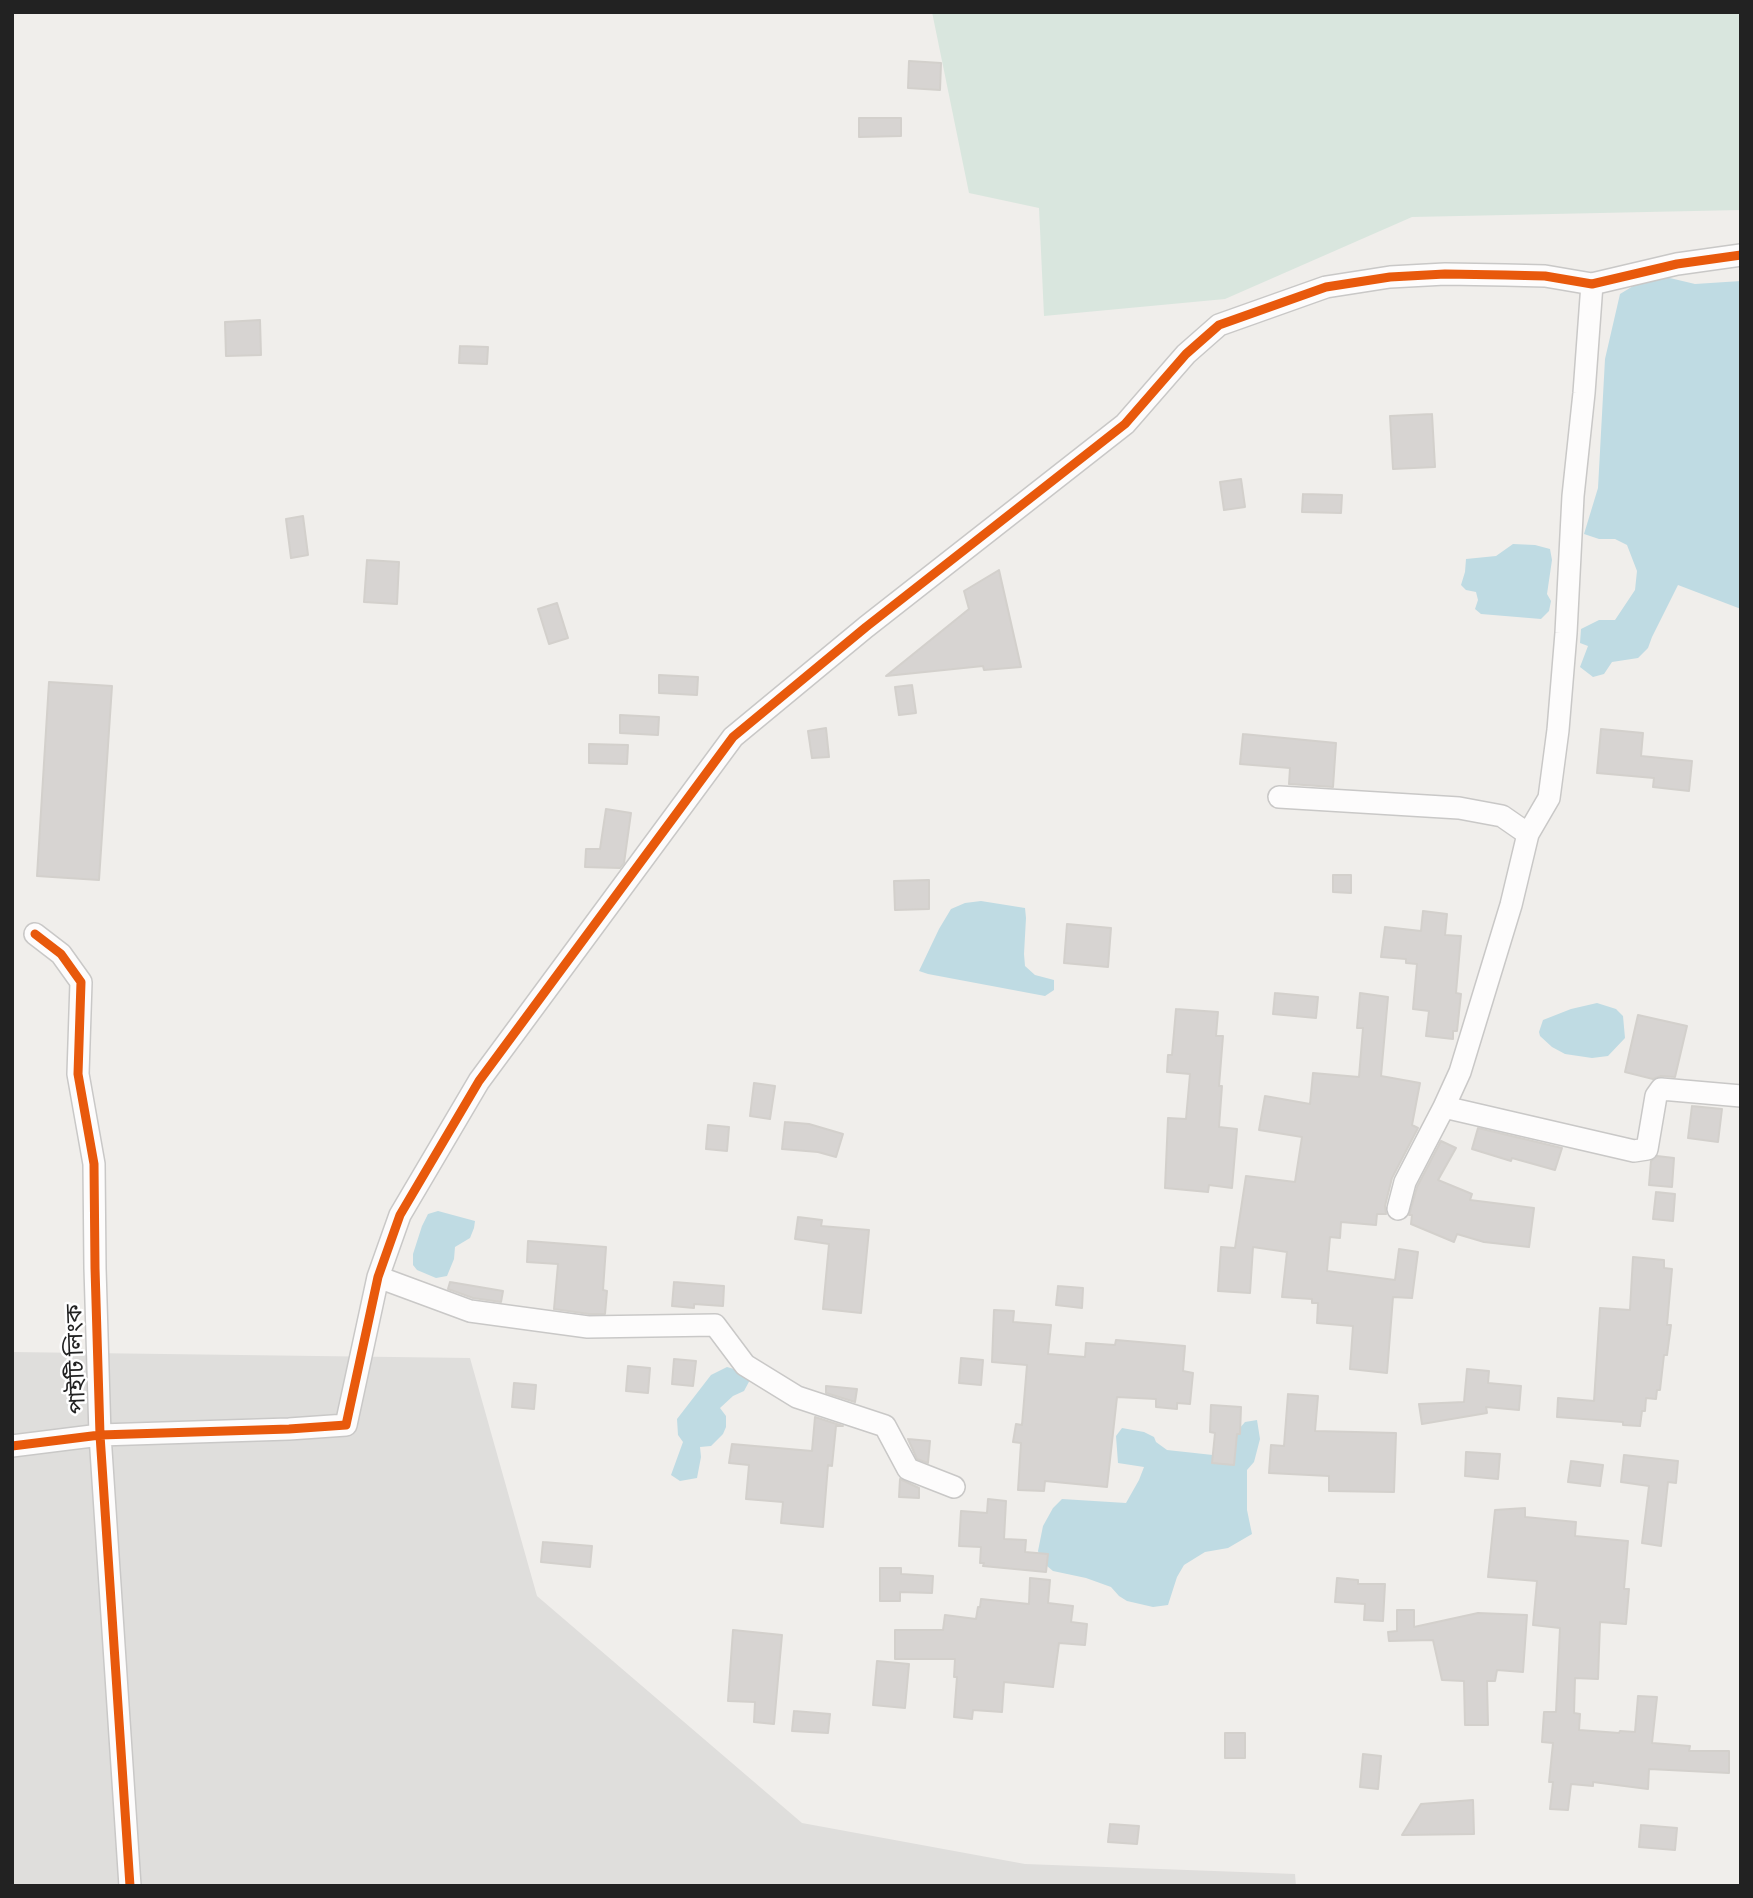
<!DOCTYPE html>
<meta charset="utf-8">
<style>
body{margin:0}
#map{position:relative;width:1753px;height:1898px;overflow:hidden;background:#f0eeeb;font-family:"Source Sans 3",sans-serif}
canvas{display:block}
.frame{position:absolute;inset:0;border:14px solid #222;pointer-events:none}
</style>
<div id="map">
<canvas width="1753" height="1898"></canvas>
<div class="frame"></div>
</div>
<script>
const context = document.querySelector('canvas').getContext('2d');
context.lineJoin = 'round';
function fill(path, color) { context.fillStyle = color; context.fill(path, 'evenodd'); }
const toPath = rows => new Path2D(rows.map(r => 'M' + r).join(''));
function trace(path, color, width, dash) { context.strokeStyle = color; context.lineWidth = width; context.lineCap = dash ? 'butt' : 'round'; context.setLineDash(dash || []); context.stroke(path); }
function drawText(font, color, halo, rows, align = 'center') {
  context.font = font + ' "Source Sans 3","Noto Sans Bengali",sans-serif'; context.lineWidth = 5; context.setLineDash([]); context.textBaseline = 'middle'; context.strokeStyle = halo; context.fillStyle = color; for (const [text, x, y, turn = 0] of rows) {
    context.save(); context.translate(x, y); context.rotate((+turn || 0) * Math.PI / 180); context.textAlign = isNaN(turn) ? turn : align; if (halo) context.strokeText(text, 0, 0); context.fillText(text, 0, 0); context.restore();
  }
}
fill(toPath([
 [12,1352,470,1358,537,1596,802,1823,1025,1864,1295,1874,1296,1886,12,1886]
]), '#dfdedc');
fill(toPath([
 [932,12,1741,12,1741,210,1412,217,1225,299,1044,316,1039,208,969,193]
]), '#d9e6de');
fill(toPath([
 [1653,274,1695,284,1741,281,1741,609,1678,585,1652,637,1648,648,1638,658,1612,662,1604,674,1593,677,1580,667,1588,646,1580,643,1581,629,1599,620,1615,620,1635,590,1637,571,1627,545,1615,539,1599,539,1584,534,1598,488,1605,359,1620,294],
 [1513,544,1535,545,1550,549,1552,560,1547,594,1551,601,1549,611,1541,619,1481,614,1475,609,1478,600,1476,592,1466,590,1461,585,1465,572,1466,559,1496,556],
 [981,901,1025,908,1026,918,1024,954,1025,966,1035,975,1054,980,1054,990,1045,996,928,974,919,971,939,929,951,909,965,903],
 [1597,1003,1616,1009,1623,1016,1625,1038,1608,1056,1592,1058,1565,1054,1552,1047,1540,1036,1539,1032,1543,1020,1571,1009],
 [438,1211,475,1221,474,1228,470,1238,455,1247,454,1259,447,1276,436,1278,417,1270,413,1265,413,1254,422,1226,428,1214],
 [727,1367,741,1371,751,1378,744,1391,733,1396,720,1408,726,1416,726,1427,723,1434,711,1446,700,1447,701,1457,697,1478,680,1481,671,1475,683,1442,678,1435,677,1419,711,1375],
 [1257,1420,1260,1439,1254,1462,1247,1470,1247,1510,1252,1534,1228,1548,1205,1552,1184,1565,1177,1577,1168,1605,1153,1607,1127,1601,1119,1596,1111,1587,1086,1578,1053,1571,1041,1561,1038,1551,1043,1526,1053,1508,1062,1499,1126,1503,1139,1480,1144,1467,1118,1463,1116,1436,1122,1428,1144,1432,1154,1437,1156,1442,1167,1450,1222,1456,1239,1429,1245,1422]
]), '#bfdbe3');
const building = toPath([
 [909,61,941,63,940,90,908,88,909,61],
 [859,118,901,118,901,136,859,137,859,118],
 [260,320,261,355,226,356,225,322,260,320],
 [460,346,488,347,487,364,459,363,460,346],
 [1432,414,1435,467,1393,469,1390,416,1432,414],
 [1241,479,1245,507,1224,510,1220,482,1241,479],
 [1303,494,1342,495,1341,513,1302,512,1303,494],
 [303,516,308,555,291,558,286,519,303,516],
 [367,560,399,562,397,604,364,602,367,560],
 [999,570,1021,667,984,670,983,666,886,676,969,609,964,591,999,570],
 [557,603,568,638,549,644,538,609,557,603],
 [659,675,698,677,697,695,659,693,659,675],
 [49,682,112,686,99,880,37,876,49,682],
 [912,685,916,713,899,715,895,687,912,685],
 [620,715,659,717,658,735,620,733,620,715],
 [826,728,829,757,812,758,808,731,826,728],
 [1601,729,1643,733,1641,756,1692,761,1689,791,1653,787,1654,778,1597,773,1601,729],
 [1243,734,1336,743,1333,787,1289,784,1290,768,1240,764,1243,734],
 [589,744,628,745,627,764,589,763,589,744],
 [606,809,631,813,624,863,620,868,585,867,586,849,600,849,606,809],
 [1333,875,1351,875,1351,893,1333,892,1333,875],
 [929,880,929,909,895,910,894,881,929,880],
 [1423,911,1447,914,1445,935,1461,936,1456,993,1461,994,1457,1031,1453,1031,1453,1039,1426,1036,1429,1011,1413,1009,1417,964,1406,963,1406,959,1381,957,1385,927,1421,931,1423,911],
 [1067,924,1111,928,1108,967,1064,963,1067,924],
 [1275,993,1318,997,1316,1018,1273,1014,1275,993],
 [1360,993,1388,997,1381,1076,1420,1083,1412,1125,1418,1128,1392,1178,1385,1206,1386,1214,1377,1214,1376,1225,1341,1222,1340,1238,1330,1237,1327,1271,1395,1280,1399,1249,1418,1252,1412,1298,1393,1297,1387,1373,1350,1369,1353,1326,1317,1323,1318,1303,1312,1303,1312,1299,1282,1297,1287,1252,1253,1247,1250,1293,1218,1291,1221,1247,1235,1248,1246,1176,1295,1182,1302,1137,1259,1130,1265,1096,1310,1104,1313,1073,1359,1077,1363,1028,1357,1028,1360,993],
 [1176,1009,1218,1012,1216,1036,1223,1036,1219,1086,1222,1086,1219,1127,1237,1129,1232,1188,1209,1185,1208,1192,1165,1188,1168,1118,1186,1119,1190,1074,1167,1072,1168,1055,1172,1055,1176,1009],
 [1638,1015,1687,1026,1675,1077,1661,1076,1653,1079,1625,1072,1638,1015],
 [754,1083,775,1086,770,1119,750,1116,754,1083],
 [1692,1106,1722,1109,1718,1142,1688,1138,1692,1106],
 [785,1122,809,1124,843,1134,836,1157,818,1152,782,1149,785,1122],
 [708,1125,729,1127,727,1151,706,1149,708,1125],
 [1478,1128,1562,1148,1555,1170,1512,1158,1511,1161,1472,1149,1478,1128],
 [1441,1141,1456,1148,1438,1180,1472,1194,1470,1200,1534,1208,1529,1247,1484,1242,1457,1234,1454,1242,1411,1224,1412,1215,1409,1215,1417,1187,1441,1141],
 [1657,1156,1674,1158,1672,1187,1649,1185,1651,1161,1657,1156],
 [1656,1192,1675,1194,1673,1221,1653,1219,1656,1192],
 [798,1217,822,1220,821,1226,869,1230,861,1313,823,1309,829,1244,795,1239,798,1217],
 [528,1241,606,1247,603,1290,607,1291,605,1314,589,1314,554,1309,558,1264,527,1262,528,1241],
 [1633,1257,1664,1260,1664,1268,1672,1269,1667,1325,1671,1325,1667,1355,1664,1355,1660,1390,1657,1390,1656,1399,1646,1398,1645,1411,1642,1411,1640,1426,1623,1425,1623,1422,1557,1417,1558,1398,1594,1401,1600,1308,1630,1310,1633,1257],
 [450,1282,503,1291,501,1302,473,1298,448,1289,450,1282],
 [674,1282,724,1286,723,1306,694,1304,694,1308,672,1306,674,1282],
 [1058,1286,1083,1288,1082,1308,1056,1305,1058,1286],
 [994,1310,1014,1311,1013,1322,1051,1325,1048,1354,1085,1357,1086,1343,1115,1345,1116,1340,1185,1346,1183,1371,1193,1373,1190,1404,1177,1403,1177,1409,1156,1407,1156,1399,1117,1397,1107,1487,1045,1481,1044,1491,1018,1490,1021,1443,1013,1442,1016,1424,1022,1425,1027,1365,992,1362,994,1310],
 [961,1358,983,1360,981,1385,959,1383,961,1358],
 [674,1359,696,1361,693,1386,672,1384,674,1359],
 [628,1366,650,1368,648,1393,626,1391,628,1366],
 [1467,1369,1489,1371,1488,1383,1521,1386,1519,1410,1486,1407,1487,1413,1422,1424,1419,1404,1464,1402,1467,1369],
 [514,1383,536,1385,534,1409,512,1407,514,1383],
 [826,1386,857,1389,855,1402,826,1393,826,1386],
 [1288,1394,1318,1396,1315,1431,1396,1433,1394,1492,1329,1491,1329,1476,1269,1473,1271,1445,1284,1446,1288,1394],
 [1211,1405,1241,1407,1240,1434,1237,1434,1234,1465,1212,1463,1215,1433,1210,1432,1211,1405],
 [815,1417,843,1426,836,1426,832,1466,828,1465,823,1527,781,1523,783,1502,746,1499,749,1465,729,1463,732,1444,812,1451,815,1417],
 [908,1439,930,1441,928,1463,917,1459,908,1439],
 [1466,1452,1500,1454,1498,1479,1465,1476,1466,1452],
 [1624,1455,1678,1461,1676,1483,1668,1482,1661,1546,1642,1543,1649,1486,1621,1482,1624,1455],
 [1571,1461,1603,1465,1600,1486,1568,1482,1571,1461],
 [900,1479,919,1488,919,1498,899,1497,900,1479],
 [988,1499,1006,1501,1004,1539,1026,1540,1025,1552,1048,1554,1046,1572,983,1566,984,1563,980,1563,981,1547,959,1546,961,1511,987,1513,988,1499],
 [1525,1508,1525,1517,1576,1522,1575,1536,1628,1541,1624,1589,1629,1589,1626,1624,1600,1622,1598,1679,1575,1678,1574,1713,1580,1714,1579,1730,1619,1733,1620,1731,1635,1732,1638,1696,1657,1697,1652,1743,1690,1746,1689,1751,1729,1751,1729,1773,1649,1769,1648,1789,1593,1782,1593,1786,1571,1784,1568,1810,1550,1809,1553,1782,1549,1782,1553,1743,1542,1742,1544,1712,1556,1712,1560,1628,1533,1625,1537,1581,1488,1577,1495,1510,1525,1508],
 [543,1542,592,1546,590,1567,541,1562,543,1542],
 [880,1568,901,1568,901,1574,933,1576,932,1593,900,1592,900,1601,880,1601,880,1568],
 [1030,1578,1050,1580,1048,1603,1073,1606,1071,1622,1087,1624,1085,1645,1059,1643,1053,1687,1004,1682,1002,1712,973,1710,972,1719,954,1717,957,1677,954,1677,955,1659,895,1659,895,1630,943,1630,945,1615,976,1619,978,1607,980,1607,981,1599,1029,1604,1030,1578],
 [1337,1578,1358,1580,1358,1584,1385,1584,1383,1621,1364,1620,1365,1604,1335,1602,1337,1578],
 [1397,1610,1414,1610,1414,1627,1478,1613,1527,1615,1523,1672,1497,1670,1495,1681,1487,1681,1488,1725,1465,1725,1464,1681,1442,1680,1433,1640,1389,1641,1388,1632,1397,1631,1397,1610],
 [733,1630,782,1635,774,1724,754,1722,755,1702,728,1701,733,1630],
 [877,1661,909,1664,905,1708,873,1705,877,1661],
 [794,1711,830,1714,828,1733,792,1731,794,1711],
 [1225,1733,1245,1733,1245,1758,1225,1758,1225,1733],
 [1363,1754,1381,1756,1378,1789,1360,1787,1363,1754],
 [1473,1800,1474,1834,1402,1835,1421,1804,1473,1800],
 [1110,1824,1139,1826,1137,1844,1108,1842,1110,1824],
 [1641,1825,1677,1828,1675,1850,1639,1847,1641,1825]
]);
fill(building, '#d7d4d2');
trace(building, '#d3d0cc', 2);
const street = toPath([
 [1279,797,1459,808,1502,816,1528,834],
 [35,934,61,954,81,982,78,1074,94,1164,95,1268,100,1435,130,1886],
 [1444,1107,1634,1151,1647,1149,1656,1096,1661,1089,1741,1096],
 [1398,1209,1405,1182,1444,1107,1460,1072,1511,905,1528,834,1549,798,1558,730,1566,633,1573,496,1584,393,1592,284],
 [378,1277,470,1311,588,1327,715,1325,745,1365,797,1397,885,1426,908,1469,954,1487],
 [12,1446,100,1435,289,1429,346,1425,378,1277,400,1215,479,1081,733,737,866,627,1125,424,1186,354,1219,325,1326,287,1390,277,1445,274,1505,275,1545,276,1592,284,1677,264,1741,255]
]);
trace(street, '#c9c8c7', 24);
trace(street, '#fdfcfc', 21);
trace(toPath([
 [35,934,61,954,81,982,78,1074,94,1164,95,1268,100,1435,130,1886],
 [12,1446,100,1435,289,1429,346,1425,378,1277,400,1215,479,1081,733,737,866,627,1125,424,1186,354,1219,325,1326,287,1390,277,1445,274,1505,275,1545,276,1592,284,1677,264,1741,255]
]), '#e8590c', 9);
drawText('23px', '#222', '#fff', [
 ["পাইটি লিংক",78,1359,-92]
]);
</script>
